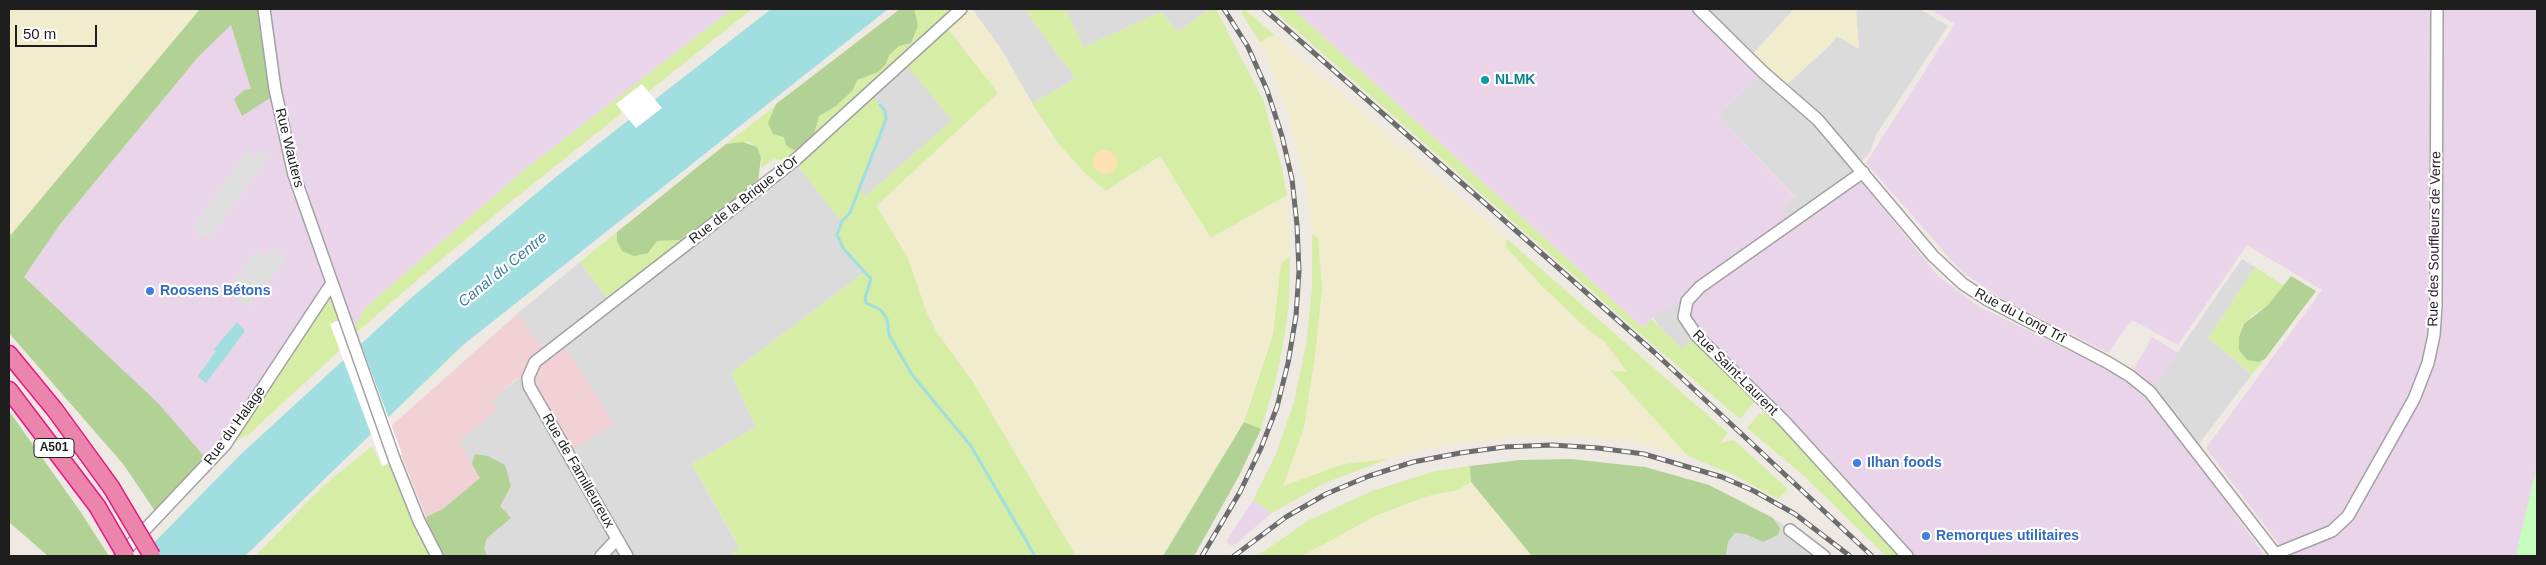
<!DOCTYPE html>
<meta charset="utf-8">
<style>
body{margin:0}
#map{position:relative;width:2546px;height:565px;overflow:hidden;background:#efe9e3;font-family:Arial,sans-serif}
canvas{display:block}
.frame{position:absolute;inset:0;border:10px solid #1e1e1e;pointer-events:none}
.scale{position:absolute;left:15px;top:25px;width:82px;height:22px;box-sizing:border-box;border:2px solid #1e1e1e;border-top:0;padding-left:6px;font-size:15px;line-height:18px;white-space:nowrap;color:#1e1e1e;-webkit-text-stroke:4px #fff;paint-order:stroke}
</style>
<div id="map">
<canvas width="2546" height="565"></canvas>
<div class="frame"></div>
<div class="scale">50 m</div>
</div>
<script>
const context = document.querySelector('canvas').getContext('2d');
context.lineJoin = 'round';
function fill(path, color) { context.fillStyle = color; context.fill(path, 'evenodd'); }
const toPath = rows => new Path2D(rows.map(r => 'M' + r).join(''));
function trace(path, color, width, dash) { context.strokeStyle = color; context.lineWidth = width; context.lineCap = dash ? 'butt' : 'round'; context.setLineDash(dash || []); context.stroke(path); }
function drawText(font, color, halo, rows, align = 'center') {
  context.font = font + ' Arial,sans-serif'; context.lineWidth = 4.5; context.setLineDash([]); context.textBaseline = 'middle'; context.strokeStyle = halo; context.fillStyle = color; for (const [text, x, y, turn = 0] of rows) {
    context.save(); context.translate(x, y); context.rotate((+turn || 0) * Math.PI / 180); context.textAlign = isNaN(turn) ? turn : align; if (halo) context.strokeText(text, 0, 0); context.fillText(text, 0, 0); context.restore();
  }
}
fill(toPath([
 [972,9,1025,9,1059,57,1066,64,1075,79,1032,104,1001,49],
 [1065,9,1210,9,1178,32,1161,12,1084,47],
 [1707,9,1794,9,1752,55],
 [1858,9,1920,9,1948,26,1876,135,1869,154,1860,162,1784,87,1829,46,1837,36,1859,49,1856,12],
 [904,62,953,120,866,196,860,191,886,119,870,92],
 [1760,75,1812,121,1859,173,1790,222,1781,210,1796,198,1718,115],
 [794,161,842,221,837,235,843,248,866,271,731,373,756,427,692,464,740,549,730,556,432,556,435,554,426,517,443,509,459,442,497,408,491,401,518,378,529,386,614,424,562,341,547,353,517,314,580,262,611,303],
 [2242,259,2255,267,2208,338,2252,374,2195,449,2150,392],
 [1698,286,1687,301,1694,339,1682,350,1663,332,1653,317],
 [1773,518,1792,530,1825,556,1726,556,1728,542,1735,533,1744,534,1763,542,1780,528]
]), '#dcdbdb');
fill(toPath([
 [517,314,547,353,562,341,614,424,568,453,529,386,517,378,491,401,498,408,459,442,481,478,443,509,426,517,390,427]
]), '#f2d1d6');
fill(toPath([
 [264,9,732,9,669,59,225,445,154,510,124,465,9,333,9,295,24,277,61,223,199,56,231,24],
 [1293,9,1691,9,1760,75,1718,115,1796,199,1781,210,1789,220,1677,302,1653,317,1643,328],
 [1930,9,2537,9,2537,465,2517,556,2288,556,2206,448,2322,290,2247,245,2178,345,2132,320,2108,353,2004,300,1962,272,1866,163,1955,24],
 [1859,179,1939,277,1978,306,2125,378,2149,401,2172,426,2265,556,1913,556,1857,492,1763,392,1689,321,1693,305,1704,291],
 [2152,337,2179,353,2150,392,2130,376],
 [1253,500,1272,513,1233,546,1226,542]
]), '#e9d4e9');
fill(toPath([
 [9,9,200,9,9,237],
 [961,9,972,9,1001,49,1046,127,1060,145,1106,191,1160,156,1212,238,1287,195,1290,256,1281,263,1273,335,1244,422,1163,556,1076,556,973,382,936,331,927,313,907,256,876,206,998,93,945,25],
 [1794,9,1858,9,1856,12,1859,49,1837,36,1829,46,1784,87,1752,55],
 [1274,35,1507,239,1506,247,1540,284,1587,329,1604,341,1627,373,1610,371,1688,456,1635,442,1595,438,1516,437,1429,448,1388,459,1344,464,1283,486,1304,428,1318,238,1312,234,1307,189,1288,114,1277,81,1260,42],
 [1471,482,1532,556,1302,556,1377,515,1428,496,1458,490]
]), '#f0eccd');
fill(toPath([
 [732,9,752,9,509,203,423,275,350,338,338,352,247,436,225,445,332,283,350,337,364,309,524,170],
 [900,9,961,9,945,25,998,93,876,206,907,256,927,313,936,331,973,382,1076,556,730,556,740,548,692,464,756,427,731,373,866,271,843,248,839,240,838,227,841,221,794,161,774,159,761,168,761,157,757,147,749,142,726,144],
 [904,62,952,120,866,196,860,190,886,119,885,111,870,92],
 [1025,9,1065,9,1084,47,1161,12,1178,32,1210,9,1216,9,1264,102,1282,169,1287,195,1211,238,1160,156,1106,191,1084,172,1060,145,1032,104,1075,79,1066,64,1059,57],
 [1245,9,1274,35,1260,42,1241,12],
 [1272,9,1293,9,1643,328,1652,319,1682,349,1694,339,1756,400,1740,419,1639,333],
 [758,182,758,189,611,303,580,262,617,232,617,241,680,240],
 [1312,234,1318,238,1322,289,1315,355,1304,428,1283,486,1344,464,1388,459,1325,483,1272,513,1253,500,1276,454,1294,402,1306,345,1312,289],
 [1507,239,1728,433,1720,443,1734,440,1788,489,1778,499,1734,475,1688,456,1610,370,1627,372,1604,341,1587,329,1540,284,1506,247],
 [1290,256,1289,302,1285,333,1276,379,1261,429,1244,422,1273,335,1281,263],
 [2255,267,2284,286,2268,305,2251,316,2239,350,2247,360,2257,362,2265,359,2252,374,2208,338],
 [1769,413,1907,556,1886,556,1805,477,1747,428,1759,414],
 [372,446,382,467,395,461,432,556,255,556,322,487],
 [1470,466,1471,482,1458,490,1428,496,1377,515,1302,556,1257,556,1309,520,1372,491,1435,471]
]), '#d6eda5');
fill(toPath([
 [200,9,264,9,275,89,270,98,242,116,234,99,244,90,251,89,231,25,199,56,61,223,24,277,158,403,210,463,159,517,124,465,9,333,9,237],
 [900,9,914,9,918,26,911,43,899,46,889,55,886,64,878,72,857,80,853,90,836,106,819,116,813,137,803,149,793,150,786,145,784,137,773,134,768,123,776,104],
 [743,142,757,147,761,157,758,182,680,240,657,241,648,253,634,256,622,251,617,241,617,232,726,144],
 [2291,276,2316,291,2265,359,2258,362,2247,360,2239,350,2239,337,2244,324,2268,305],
 [9,411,80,511,109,556,48,556,9,522],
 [1244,422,1261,429,1239,476,1194,556,1163,556],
 [475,454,488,456,505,465,511,486,500,506,511,518,487,538,484,548,487,556,445,556,432,542,426,517,443,509,480,478,472,464],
 [1571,459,1645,467,1709,485,1773,518,1780,528,1778,535,1763,542,1745,534,1735,533,1728,542,1726,556,1532,556,1471,482,1470,466,1520,460]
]), '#b2d295');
fill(toPath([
 '1093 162a12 12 0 1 1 24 0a12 12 0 1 1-24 0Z'
]), '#ffe0b1');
fill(toPath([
 [2537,465,2537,556,2517,556,2517,550]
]), '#c4fdbc');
fill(toPath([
 [248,150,254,157,255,153,260,150,269,158,210,237,198,235,194,224],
 [273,248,287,258,249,308,226,291,257,249,266,256]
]), '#dedede');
fill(toPath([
 [771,9,888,9,463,345,245,556,141,556,240,455,411,298,557,176],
 [237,322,245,331,206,383,198,376,216,351,214,349]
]), '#a0dee0');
fill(toPath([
 [642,84,662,108,636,128,616,104],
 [350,315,402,454,383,466,330,324]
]), '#fff');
trace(toPath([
 [880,105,885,111,886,119,850,213,842,221,837,235,843,248,871,279,865,298,866,303,881,310,887,319,889,335,913,376,971,446,1035,556]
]), '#a0dee0', 3);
const minor = toPath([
 [264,9,275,89,294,175,395,461,419,521,437,556],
 [1699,9,1763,72,1818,120,1933,256,1963,284,1986,299,2107,362,2130,376,2150,392,2277,556],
 [1863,172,1700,287,1687,301,1684,317,1697,336,1784,421,1907,556],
 [1790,530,1824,556],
 [2275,554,2332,531,2348,516,2414,399,2428,363,2434,335,2436,306,2437,9],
 [120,556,225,445,332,283],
 [601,556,617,539],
 [627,556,529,386,528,378,535,362,794,161,961,9]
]);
const highway = toPath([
 [9,354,55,410,111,487],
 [9,390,97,506]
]);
trace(minor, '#a2a2a2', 14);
trace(highway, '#e51886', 19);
trace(minor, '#fff', 11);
trace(highway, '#ec85ac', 16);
const rail = toPath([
 [1264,9,1655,353,1872,556],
 [1202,556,1240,492,1261,448,1277,407,1288,363,1296,316,1299,271,1297,225,1292,179,1282,136,1267,90,1248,47,1224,9],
 [1234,556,1286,517,1326,494,1369,476,1413,462,1460,453,1504,447,1552,445,1598,448,1644,454,1722,477,1754,491,1795,514,1850,556]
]);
trace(rail, '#6c6c6c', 5);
trace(rail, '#fff', 3, [9]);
const highwayBridge = toPath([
 [111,487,152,556],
 [97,506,126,556]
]);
trace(highwayBridge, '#e51886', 19, []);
trace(highwayBridge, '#ec85ac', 16);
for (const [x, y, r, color] of [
 [1485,80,5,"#0f9aa8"],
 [150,291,5,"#3f7fe0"],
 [1857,463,5,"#3f7fe0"],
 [1926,536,5,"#3f7fe0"]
]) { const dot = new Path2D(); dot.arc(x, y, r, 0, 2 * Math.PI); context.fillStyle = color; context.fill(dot); trace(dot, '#fff', 2); }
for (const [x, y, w] of [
 [54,448,40]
]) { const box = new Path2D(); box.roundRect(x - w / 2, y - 9.5, w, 19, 4); context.fillStyle = '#fff'; context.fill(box); trace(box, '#1e1e1e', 1); }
drawText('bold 12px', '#1e1e1e', null, [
 ["A501",54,448]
]);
drawText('bold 14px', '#0d838f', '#fff', [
 ["NLMK",1495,80]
], 'left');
drawText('14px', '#1e1e1e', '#fff', [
 ["Rue Wauters",289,148,76],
 ["Rue de la Brique d'Or",744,200,-38],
 ["Rue des Souffleurs de Verre",2435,239,-89],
 ["Rue du Long Trî",2020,316,28],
 ["Rue Saint-Laurent",1735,373,45],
 ["Rue du Halage",235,426,-54],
 ["Rue de Familleureux",578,471,60]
]);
drawText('bold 14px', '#366cbe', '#fff', [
 ["Roosens Bétons",160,291],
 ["Ilhan foods",1867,463],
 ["Remorques utilitaires",1936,536]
], 'left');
drawText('italic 15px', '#3c7e9c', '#fff', [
 ["Canal du Centre",503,270,-39]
]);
</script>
